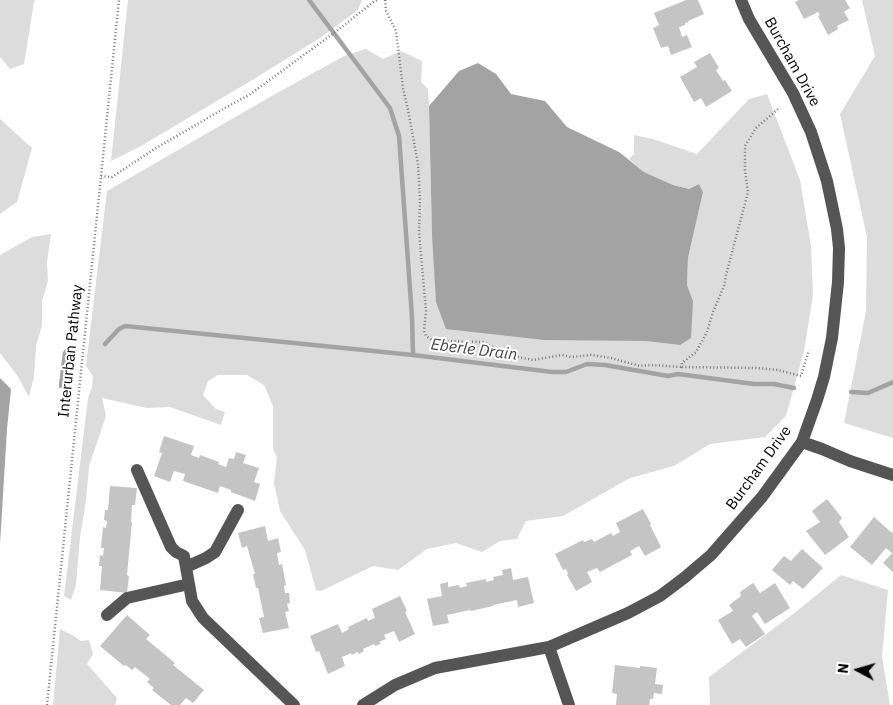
<!DOCTYPE html>
<style>
body{margin:0}
#map{position:relative;width:893px;height:705px;overflow:hidden;background:#fff;font-family:"IBM Plex Sans",sans-serif}
canvas{display:block}
.north{position:absolute;left:833px;top:645px;width:50px;height:50px;-webkit-text-stroke:4px #fff;paint-order:stroke;rotate:276deg;font-size:14px;font-weight:700;line-height:20px;text-align:center;color:#000}
.north::after{content:'';display:block;margin:auto;width:18px;height:22px;background:#000;clip-path:polygon(50% 0,100% 100%,50% 72%,0 100%)}
</style>
<div id="map">
<canvas width="893" height="705"></canvas>
<div class="north">N</div>
</div>
<script>
const context = document.querySelector('canvas').getContext('2d');
context.lineJoin = 'round';
function fill(path, color) { context.fillStyle = color; context.fill(path, 'evenodd'); }
const toPath = rows => new Path2D(rows.map(r => 'M' + r).join(''));
function trace(path, color, width, dash) { context.strokeStyle = color; context.lineWidth = width; context.lineCap = dash ? 'butt' : 'round'; context.setLineDash(dash || []); context.stroke(path); }
function drawText(font, color, halo, rows, align = 'center') {
  context.font = font + ' "IBM Plex Sans",sans-serif'; context.lineWidth = 4; context.setLineDash([]); context.textBaseline = 'middle'; context.strokeStyle = halo; context.fillStyle = color; for (const [text, x, y, turn = 0] of rows) {
    context.save(); context.translate(x, y); context.rotate((+turn || 0) * Math.PI / 180); context.textAlign = isNaN(turn) ? turn : align; if (halo) context.strokeText(text, 0, 0); context.fillText(text, 0, 0); context.restore();
  }
}
fill(toPath([
 [0,0,35,0,34,2,24,64,10,69,0,57],
 [128,0,362,0,358,10,320,38,254,79,141,146,111,161],
 [862,0,893,0,893,438,844,423,866,311,867,237,840,114,875,56],
 [366,49,383,59,401,51,422,61,421,82,428,89,429,106,432,235,645,341,680,345,693,301,687,285,688,258,703,192,699,184,689,189,673,185,644,172,629,159,634,154,634,135,653,139,697,154,749,99,767,94,800,180,811,246,813,295,804,351,786,416,765,437,710,444,674,466,630,478,563,516,526,521,517,539,500,541,482,552,456,543,427,549,398,570,373,566,321,591,316,590,305,550,280,511,274,483,277,457,273,449,273,406,264,385,247,375,218,375,208,381,203,395,216,409,225,412,221,425,170,407,147,408,102,398,106,416,89,466,86,501,80,537,76,585,71,600,64,596,88,398,92,387,93,377,86,365,107,191,270,97,344,56],
 [0,119,32,148,17,202,0,214],
 [51,234,47,262,48,281,42,301,42,325,36,346,34,376,29,397,17,375,0,353,0,255,32,237],
 [841,575,888,590,882,657,890,705,710,705,709,677,797,611],
 [60,629,72,635,81,641,89,640,93,654,87,664,117,698,115,705,53,705]
]), '#dcdcdc');
fill(toPath([
 [478,63,496,74,511,94,545,101,567,127,619,152,644,172,673,185,689,189,699,184,703,192,688,258,687,285,693,301,691,338,680,345,645,341,544,340,446,329,436,302,432,235,429,106,459,71],
 [0,378,11,389,7,429,0,544]
]), '#a3a3a3');
trace(toPath([
 [309,0,390,108,399,136,412,317,413,355,552,372,566,372,587,364,605,365,668,376,678,374,754,384,774,384,794,388],
 [105,344,119,329,125,326,413,355],
 [61,386,65,353,68,349,75,349],
 [851,392,868,393,893,382]
]), '#a3a3a3', 4.5);
fill(toPath([
 [686,0,698,0,704,14,688,21,689,22,685,23,685,25,679,27,682,37,687,35,692,47,671,55,668,46,661,48,653,28,659,25,654,13],
 [799,0,845,0,850,8,844,12,849,20,837,26,838,29,828,35,818,16,820,15,818,12,804,19,795,2],
 [710,53,719,68,716,70,723,81,725,80,732,91,706,107,701,98,694,102,680,77,697,67,694,62],
 [164,436,194,446,191,455,199,458,200,455,219,462,218,464,226,467,229,458,234,459,236,452,246,455,243,463,259,468,254,482,260,484,255,501,231,492,231,490,220,486,218,493,183,481,185,474,174,471,170,482,154,476,162,453,159,452],
 [110,486,137,488,135,505,132,505,131,522,132,522,127,575,129,576,127,593,100,590,102,566,99,566,100,555,103,556,104,548,101,548,103,527,106,528,107,521,104,520,105,510,108,510],
 [827,499,842,518,839,522,849,537,825,555,806,531,820,522,812,511],
 [643,509,651,524,650,525,661,547,645,556,639,546,630,551,632,555,600,572,597,568,587,572,592,582,576,591,567,575,568,574,566,569,563,570,555,554,583,540,584,542,592,539,594,542,611,533,613,536,620,532,616,523],
 [874,517,892,533,893,531,893,572,883,563,892,553,886,548,872,565,850,547],
 [265,526,268,541,278,538,281,552,277,553,279,565,282,564,286,585,284,586,285,593,289,593,290,603,287,604,289,611,285,612,289,628,263,633,259,618,264,617,258,588,256,588,253,574,255,574,247,546,242,548,238,533],
 [802,549,823,568,803,589,793,581,790,585,772,570,784,556,791,561],
 [511,568,513,580,528,577,534,603,518,607,517,600,493,605,493,606,471,611,470,610,447,615,449,623,433,626,427,599,442,596,440,584,448,582,448,587,459,585,460,588,467,586,466,583,486,579,486,582,494,580,493,577,503,575,502,570],
 [753,583,760,593,775,583,790,608,765,624,757,612,752,616,765,634,746,647,740,639,732,644,718,620,733,611,729,605,741,596,740,592],
 [400,596,407,611,405,612,415,634,399,642,394,631,384,635,386,639,379,642,381,644,375,646,374,644,363,649,364,651,359,654,357,652,352,655,351,653,342,657,345,666,328,674,319,651,316,652,310,636,338,624,342,633,349,629,348,627,367,618,368,621,375,618,372,609],
 [127,615,150,635,146,639,175,663,173,665,204,690,193,703,186,698,180,705,171,705,152,690,154,688,147,682,150,679,135,667,132,670,126,665,124,666,100,646],
 [615,665,640,668,640,666,657,668,655,684,663,685,662,694,654,693,653,699,650,699,649,705,616,705,617,694,612,693]
]), '#c4c4c4');
trace(toPath([
 [385,0,386,11,396,31,403,88,408,110,418,164,420,200,419,232,426,311,424,331,426,336,432,340,442,341,483,342,512,356,533,360,562,355,571,357,591,355,611,358,640,366,650,365,682,367],
 [778,109,756,128,745,146,745,170,748,192,726,275,724,286,713,312,707,332,696,352,682,363,682,367,757,368,778,370,801,376,809,350],
 [101,176,112,177,156,148,225,108,249,95,338,30,372,3,377,0],
 [47,705,119,0]
]), '#777', 2.5, [1, 2.5]);
trace(toPath([
 [802,442,822,449,850,461,893,475],
 [137,470,171,547,176,552,184,556,192,601,203,618,294,705],
 [186,567,206,558,215,552,238,510],
 [107,615,127,598,189,584],
 [549,647,569,705],
 [363,705,395,685,435,668,549,647,628,613,660,596,684,578,711,555,762,497,802,442,817,400,824,377,832,338,838,282,839,248,837,229,827,181,811,132,793,93,749,19,741,0]
]), '#555', 12);
drawText('15px', '#000', '#fff', [
 ["Burcham Drive",792,62,61],
 ["Interurban Pathway",71,351,-84],
 ["Burcham Drive",759,468,-54]
]);
drawText('italic 16px', '#444', '#fff', [
 ["Eberle Drain",474,350,7]
]);
</script>
